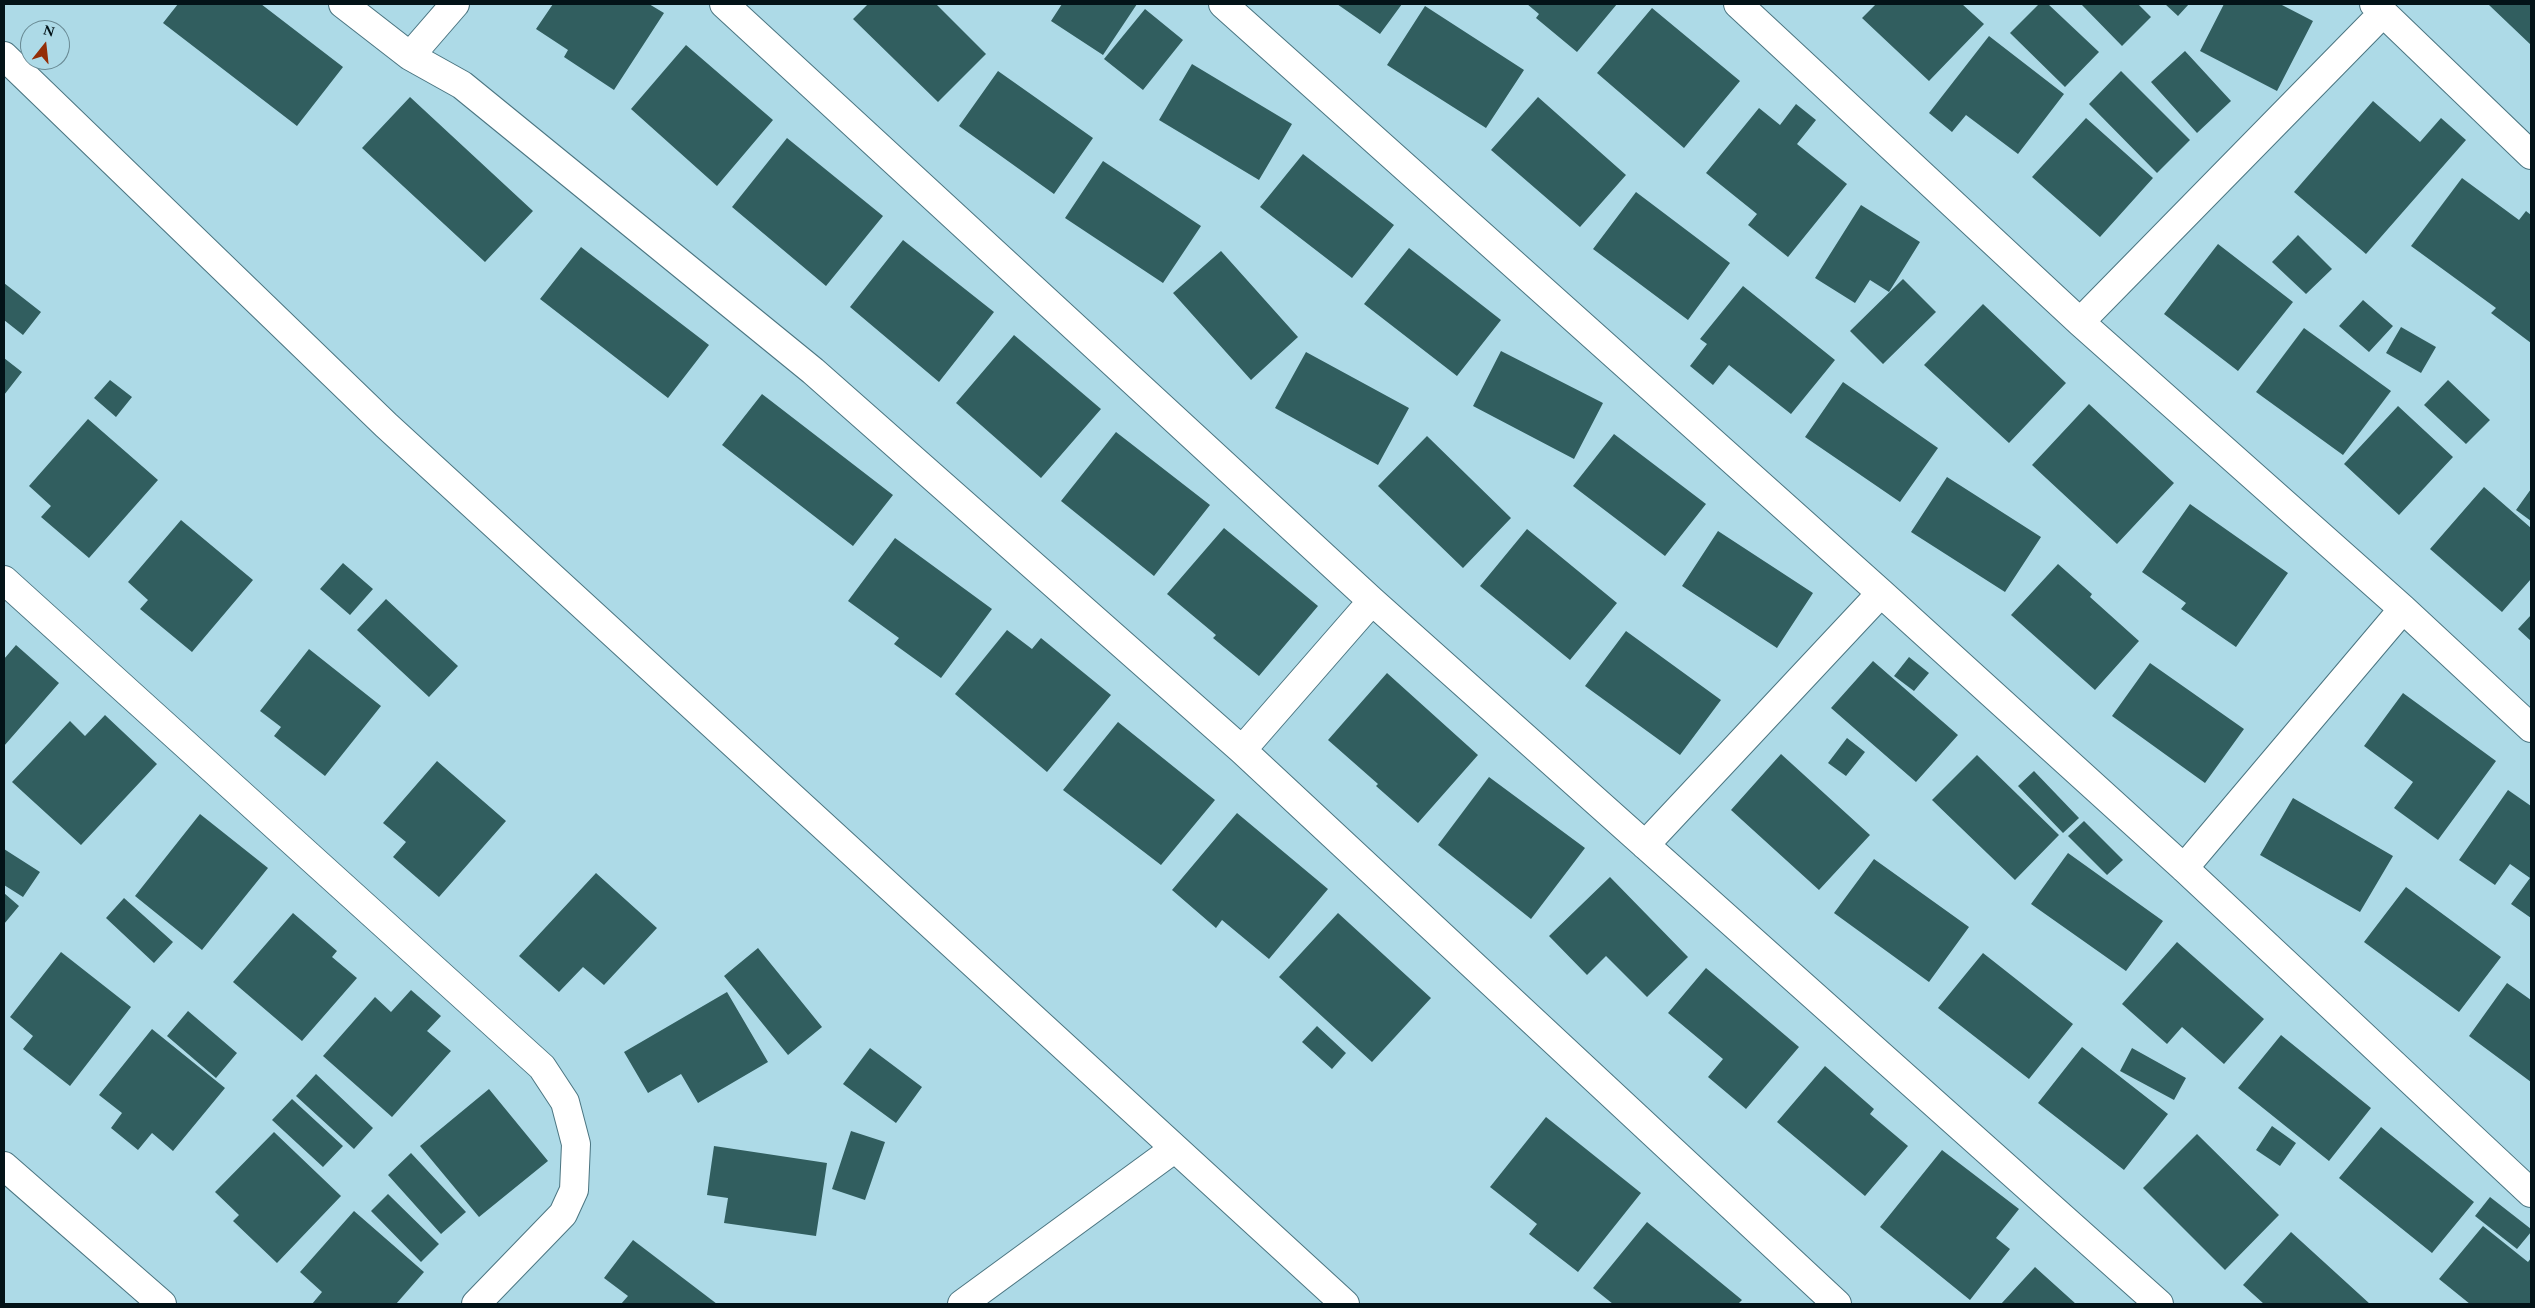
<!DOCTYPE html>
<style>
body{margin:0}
#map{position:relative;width:2535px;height:1308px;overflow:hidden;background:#addae7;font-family:Spectral,serif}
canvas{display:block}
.frame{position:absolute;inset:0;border:5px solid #031318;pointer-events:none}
.north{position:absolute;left:20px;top:20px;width:50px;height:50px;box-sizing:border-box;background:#addae7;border:1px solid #698a94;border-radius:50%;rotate:16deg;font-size:14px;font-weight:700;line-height:20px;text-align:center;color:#031318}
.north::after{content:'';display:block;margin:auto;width:18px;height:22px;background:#942e07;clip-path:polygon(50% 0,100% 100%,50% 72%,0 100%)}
</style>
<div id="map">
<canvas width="2535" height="1308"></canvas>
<div class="frame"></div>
<div class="north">N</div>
</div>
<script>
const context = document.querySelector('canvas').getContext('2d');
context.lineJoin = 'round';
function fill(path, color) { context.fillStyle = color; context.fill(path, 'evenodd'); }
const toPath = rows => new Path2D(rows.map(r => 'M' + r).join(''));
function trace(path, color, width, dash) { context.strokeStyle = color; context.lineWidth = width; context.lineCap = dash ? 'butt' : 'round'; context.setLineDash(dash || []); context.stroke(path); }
fill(toPath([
 [178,4,261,4,343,67,297,126,163,23],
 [553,4,649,4,664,13,614,90,564,57,568,50,536,29],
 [868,4,936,4,986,54,938,102,853,19],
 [1062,4,1137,4,1103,55,1051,21],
 [1337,4,1402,4,1380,34],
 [1527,4,1617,4,1577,52,1536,18,1539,14],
 [1876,4,1962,4,1984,24,1929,81,1862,18],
 [2039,4,2048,4,2099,52,2065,87,2010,33],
 [2081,4,2138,4,2151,17,2122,46],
 [2165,4,2189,4,2178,16],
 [2224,4,2280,4,2313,21,2277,91,2200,51],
 [2490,4,2531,4,2531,45,2489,5],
 [1425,6,1524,70,1486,128,1387,65],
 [1652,8,1740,81,1684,148,1597,73],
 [1145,9,1183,40,1143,90,1104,59],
 [1989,36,2064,94,2018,154,1966,115,1952,132,1929,113],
 [686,45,773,120,717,186,631,109],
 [2185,51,2231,101,2197,133,2151,82],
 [1192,64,1292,124,1259,180,1159,120],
 [998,71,1093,138,1054,194,959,126],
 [2121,71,2190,140,2157,173,2089,104],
 [410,97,533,211,485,262,362,148],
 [1538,97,1626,175,1580,227,1491,150],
 [2373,101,2420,142,2441,118,2466,140,2366,254,2294,192],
 [1796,104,1816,120,1797,144,1847,184,1788,257,1748,225,1757,214,1706,173,1759,108,1780,125],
 [2086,118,2153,178,2100,237,2032,177],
 [787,138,883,216,826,286,732,207],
 [1303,154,1394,225,1352,278,1260,207],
 [1103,161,1201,226,1163,283,1065,218],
 [2462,178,2519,220,2526,211,2531,215,2531,343,2491,313,2496,308,2411,246],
 [1636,192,1730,263,1688,320,1593,249],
 [1861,205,1920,242,1889,292,1870,280,1855,303,1815,278],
 [2298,235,2332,269,2306,294,2272,262],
 [903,240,994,312,939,382,850,307],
 [2218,244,2293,302,2238,371,2164,314],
 [581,247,709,345,668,398,540,299],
 [1409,248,1501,320,1457,376,1364,304],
 [1221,251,1298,337,1251,380,1173,293],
 [1903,279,1936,312,1883,364,1850,331],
 [4,283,41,312,23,335,4,320],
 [1743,286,1835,360,1791,414,1729,365,1713,385,1690,366,1707,344,1700,339],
 [2363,300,2393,326,2369,352,2339,326],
 [1983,304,2066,383,2009,443,1924,365],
 [2401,327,2436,347,2421,373,2386,353],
 [2304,328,2391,391,2343,455,2256,392],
 [1014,335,1101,409,1041,478,956,403],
 [1501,351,1603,403,1574,459,1473,406],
 [1306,352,1409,408,1378,465,1275,408],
 [4,358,22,372,4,395],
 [110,380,132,397,116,417,94,398],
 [2448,380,2490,420,2466,444,2424,405],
 [1843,382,1938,448,1900,502,1805,437],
 [762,394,893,495,853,546,722,445],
 [2089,404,2174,483,2117,544,2032,465],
 [2398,406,2453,457,2399,515,2344,464],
 [88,419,158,480,89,558,41,517,51,506,29,486],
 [1116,432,1210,505,1154,576,1061,501],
 [1614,434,1706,504,1665,556,1573,486],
 [1427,436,1511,518,1463,568,1378,486],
 [1947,477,2041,537,2005,592,1911,532],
 [2484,487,2531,528,2531,579,2502,612,2430,549],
 [2531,489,2531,521,2516,510],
 [2190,504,2288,573,2236,647,2181,609,2186,603,2142,572],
 [181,520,253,580,192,652,140,609,148,600,128,582],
 [1224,528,1318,606,1259,676,1213,638,1216,635,1167,594],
 [1527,529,1617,603,1570,660,1480,586],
 [1718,531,1813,593,1777,648,1682,586],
 [895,538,992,609,941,678,894,644,899,638,848,601],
 [343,563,373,589,350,615,320,589],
 [2058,564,2092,594,2090,597,2139,641,2095,690,2011,615],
 [386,599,458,666,429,697,357,630],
 [2531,615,2531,641,2518,629],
 [1007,630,1032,649,1041,638,1111,695,1047,772,955,694],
 [1626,631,1721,700,1680,755,1585,686],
 [16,645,59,683,4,746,4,659],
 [309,649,381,706,325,776,274,736,281,727,260,711],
 [1909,657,1929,673,1914,691,1894,676],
 [1873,661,1958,735,1916,782,1831,708],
 [2150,663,2244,729,2205,783,2112,716],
 [1387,673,1478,755,1418,823,1376,786,1378,784,1328,740],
 [2403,693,2496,761,2438,840,2394,808,2413,782,2364,746],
 [105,715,157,764,81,845,12,782,70,721,85,736],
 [1118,722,1215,800,1161,865,1063,790],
 [1847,738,1865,752,1846,776,1828,763],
 [1781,754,1870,835,1819,890,1731,810],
 [1977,755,2059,835,2015,880,1932,800],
 [437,761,506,821,439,897,393,857,406,842,383,823],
 [2034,771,2079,818,2063,833,2018,786],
 [1489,777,1585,848,1531,919,1438,845],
 [2508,790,2531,806,2531,918,2511,904,2530,878,2510,864,2495,885,2459,860],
 [2293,798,2393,856,2360,912,2260,855],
 [1237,813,1328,889,1269,959,1222,920,1216,928,1172,890],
 [200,814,268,868,202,950,135,896],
 [2084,821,2123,860,2107,875,2068,836],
 [4,849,40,872,23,897,4,885],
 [2068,853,2163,921,2126,971,2031,904],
 [1874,859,1969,927,1929,982,1834,913],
 [596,873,657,928,604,985,583,967,559,992,519,956],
 [1610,877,1688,957,1647,997,1606,956,1587,975,1549,936],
 [2406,887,2501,957,2459,1012,2364,942],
 [4,893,19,906,4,924],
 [124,898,173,942,154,963,106,918],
 [293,913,337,951,332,957,357,978,302,1041,233,982],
 [1338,913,1431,998,1372,1062,1279,977],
 [2177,942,2264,1019,2224,1064,2182,1027,2167,1044,2122,1004],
 [758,948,822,1027,788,1055,724,976],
 [61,952,131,1007,70,1086,23,1049,33,1036,10,1017],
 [1983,953,2073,1024,2029,1079,1938,1008],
 [1706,968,1799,1047,1746,1109,1708,1077,1723,1059,1668,1013],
 [2507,983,2531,1000,2531,1082,2469,1036],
 [411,990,441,1016,427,1031,451,1051,392,1117,323,1056,375,997,391,1012],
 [727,992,768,1062,698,1103,681,1074,648,1093,624,1052],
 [188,1011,237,1053,216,1078,167,1036],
 [1317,1026,1346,1053,1332,1069,1302,1042],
 [152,1029,225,1088,173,1151,152,1133,138,1150,111,1128,122,1113,99,1095],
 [2281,1035,2371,1108,2329,1161,2238,1088],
 [2082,1047,2168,1114,2124,1170,2038,1103],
 [870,1048,922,1087,896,1123,843,1084],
 [2132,1048,2186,1078,2174,1100,2120,1071],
 [1825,1066,1874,1109,1870,1114,1908,1146,1865,1196,1777,1122],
 [316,1074,373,1128,354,1149,296,1096],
 [489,1089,548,1161,479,1217,420,1146],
 [292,1099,343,1146,323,1167,272,1120],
 [1546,1117,1641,1193,1578,1272,1529,1234,1537,1224,1490,1187],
 [2272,1126,2296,1143,2280,1166,2256,1150],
 [2381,1127,2474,1202,2432,1253,2339,1178],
 [851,1131,885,1142,865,1200,832,1189],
 [274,1132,341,1196,277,1263,233,1221,239,1215,215,1192],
 [2197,1134,2279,1215,2225,1270,2143,1188],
 [714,1146,827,1163,816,1236,724,1223,728,1198,707,1195],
 [1942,1150,2019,1209,1996,1238,2010,1249,1970,1300,1880,1227],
 [411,1153,466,1212,441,1234,388,1175],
 [388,1194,439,1244,421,1262,371,1211],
 [2490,1197,2531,1229,2531,1232,2517,1249,2475,1216],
 [354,1211,424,1272,396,1304,312,1304,322,1292,300,1272],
 [1647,1222,1742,1300,1738,1304,1613,1304,1593,1288],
 [2483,1226,2528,1262,2531,1258,2531,1304,2470,1304,2439,1279],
 [2291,1232,2370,1304,2264,1304,2243,1285],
 [633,1240,717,1304,621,1304,628,1296,604,1278],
 [2035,1267,2076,1304,2001,1304]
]), '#315e5f');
const minor = toPath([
 [343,4,410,56,462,85,813,371,1242,750,1837,1304],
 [724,4,1372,601,2159,1304],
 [1223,4,1881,593,2184,868,2531,1193],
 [1738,4,2080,322,2403,609,2531,728],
 [2374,4,2531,155],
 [410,56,455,4],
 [2080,322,2383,13],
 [4,580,542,1067,565,1102,576,1144,574,1190,563,1214,476,1304],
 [1242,750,1372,601],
 [1645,845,1881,593],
 [2184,868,2403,609],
 [4,1166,162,1304],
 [962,1304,1174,1149]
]);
const tertiary = toPath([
 [4,56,386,425,1345,1304]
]);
trace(minor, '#4b7581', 30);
trace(tertiary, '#4b7581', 30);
trace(minor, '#fff', 28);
trace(tertiary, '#fff', 28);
</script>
